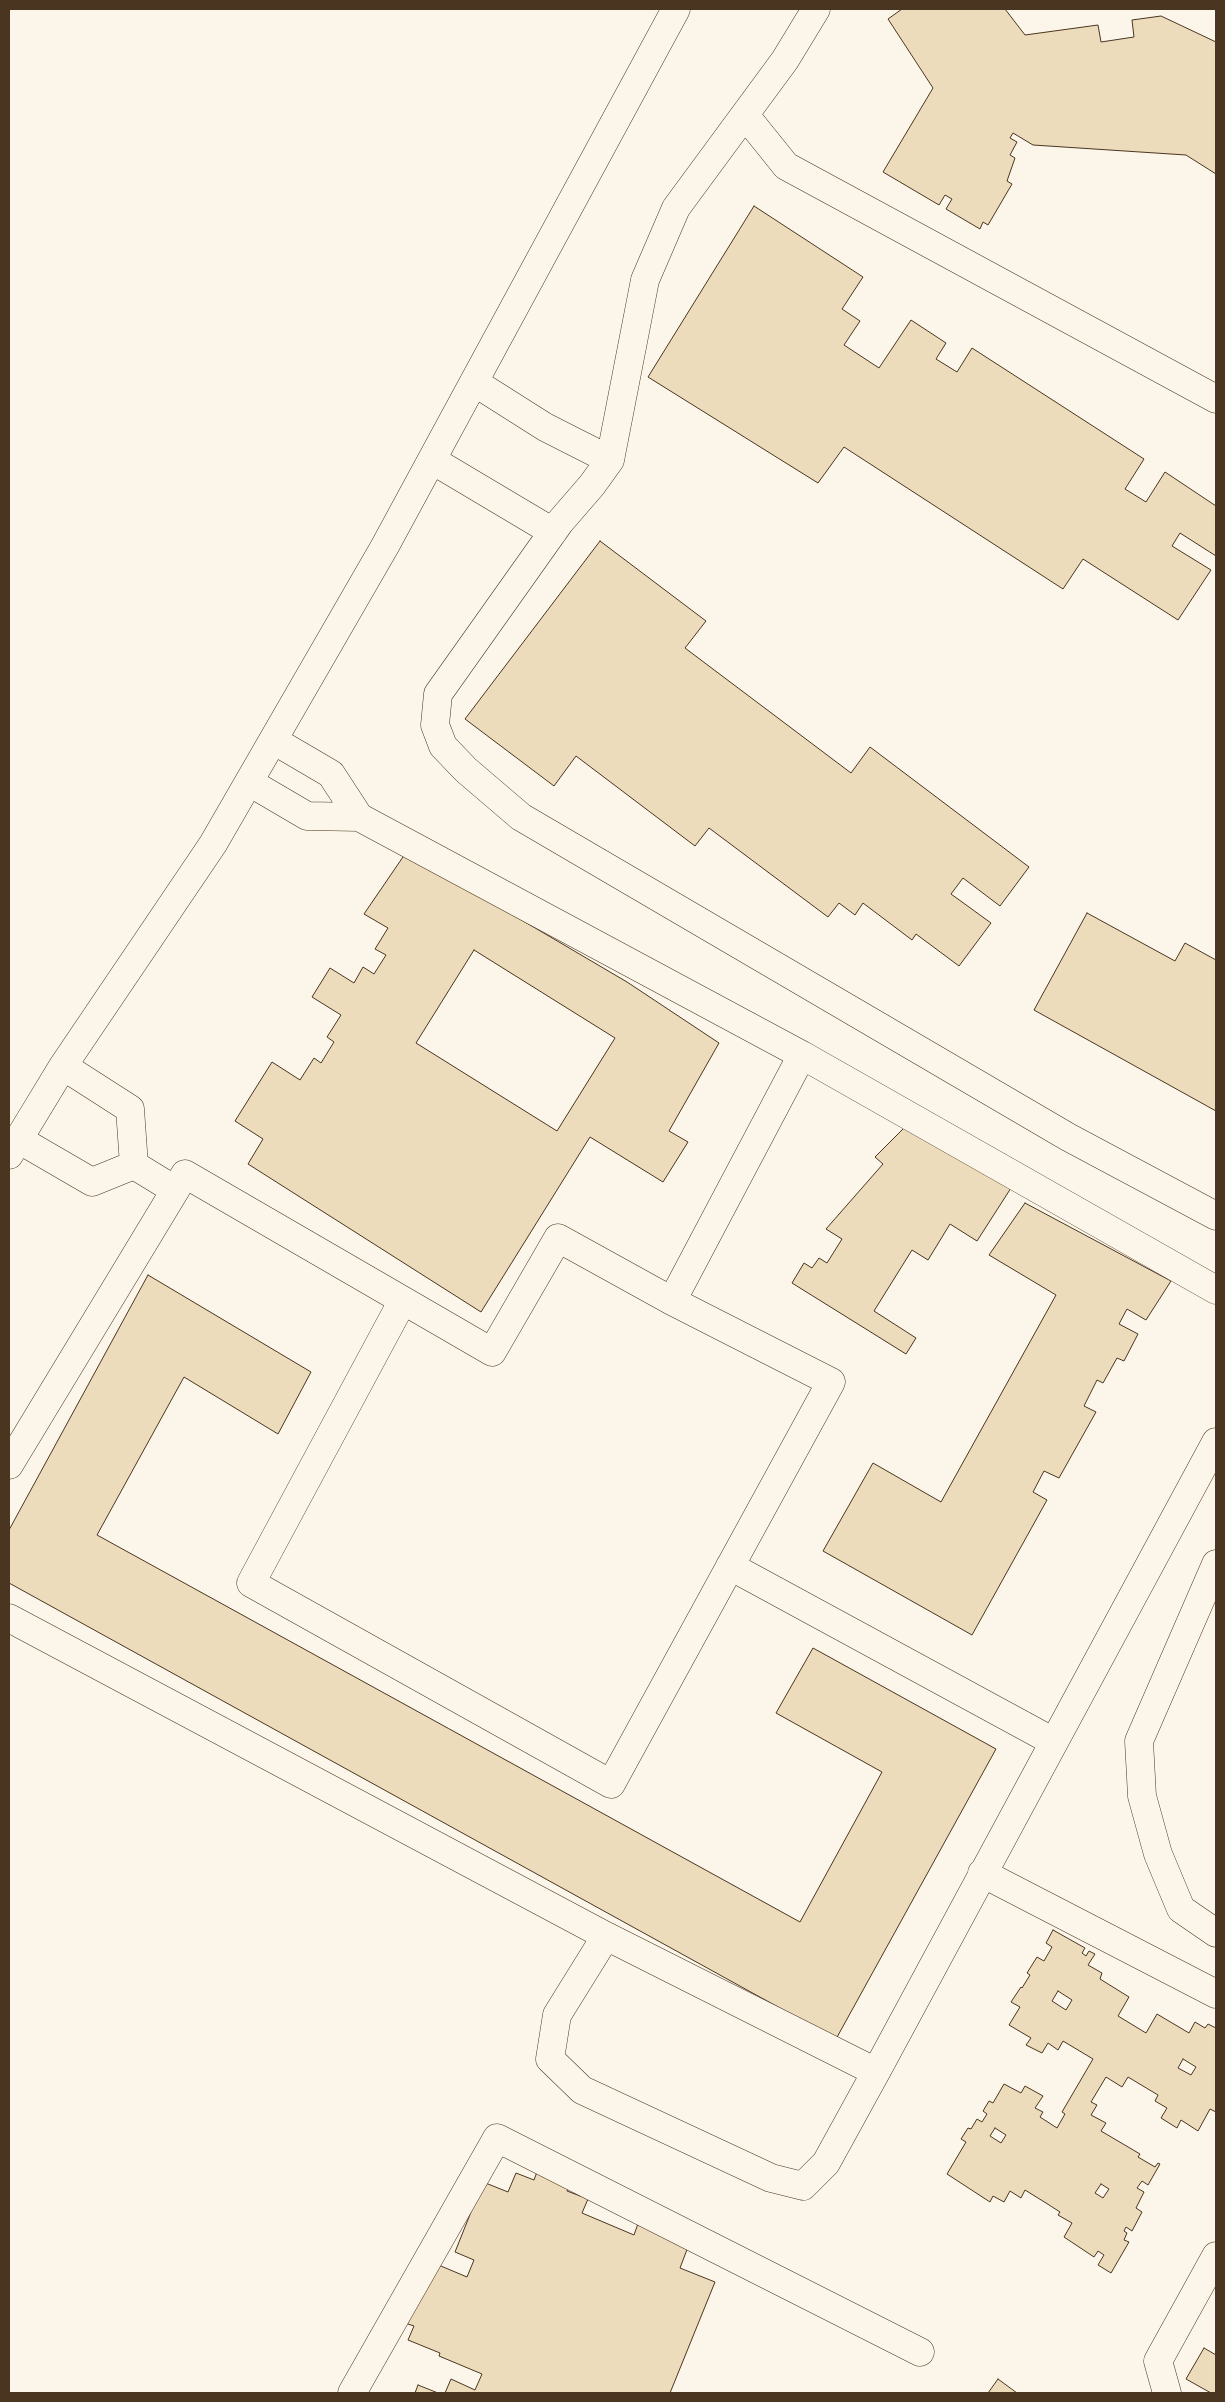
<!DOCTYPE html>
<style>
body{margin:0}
#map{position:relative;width:1225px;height:2402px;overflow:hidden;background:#fbf6e9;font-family:Quicksand,sans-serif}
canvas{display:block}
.frame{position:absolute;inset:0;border:10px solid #4a3520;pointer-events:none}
</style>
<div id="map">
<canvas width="1225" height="2402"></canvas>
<div class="frame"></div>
</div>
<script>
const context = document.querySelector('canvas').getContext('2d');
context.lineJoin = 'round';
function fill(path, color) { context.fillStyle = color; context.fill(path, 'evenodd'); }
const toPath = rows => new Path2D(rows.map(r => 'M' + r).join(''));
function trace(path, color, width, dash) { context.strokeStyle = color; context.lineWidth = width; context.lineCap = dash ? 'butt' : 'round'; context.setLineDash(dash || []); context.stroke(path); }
const building = toPath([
 [902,9,1005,9,1025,35,1098,25,1101,42,1134,37,1132,20,1161,16,1216,42,1216,174,1186,155,1033,145,1013,133,1010,138,1017,142,1010,155,1015,158,1007,181,1012,184,988,225,983,222,980,229,946,209,952,199,945,195,939,205,883,172,933,88,888,19,902,9],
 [754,206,863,277,842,309,860,321,844,345,879,368,911,320,946,343,936,359,957,372,972,348,1144,459,1125,489,1146,502,1165,472,1216,506,1216,556,1180,533,1172,546,1211,570,1178,620,1083,559,1063,589,844,447,818,483,648,377,754,206],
 [600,541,706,621,685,648,851,773,870,747,1029,867,1000,906,963,878,951,894,991,923,959,966,916,934,912,940,863,903,855,915,839,903,828,917,709,828,695,846,576,756,554,786,465,719,600,541],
 [405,854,440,872,627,982,719,1043,669,1131,688,1142,663,1182,590,1137,481,1312,248,1164,263,1139,235,1121,272,1062,300,1080,314,1058,321,1063,334,1042,327,1037,341,1015,312,997,330,968,354,983,363,967,374,974,386,955,375,949,388,928,364,914,405,854],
 [474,950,615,1038,557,1131,416,1043,474,950],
 [1087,913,1175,961,1185,943,1216,960,1216,1111,1034,1010,1087,913],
 [907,1125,1011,1188,977,1241,950,1224,928,1260,912,1250,874,1311,916,1338,906,1354,792,1283,804,1263,812,1268,819,1258,827,1263,842,1239,826,1229,883,1164,875,1157,907,1125],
 [1025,1203,1171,1281,1146,1320,1127,1309,1119,1324,1138,1334,1124,1361,1117,1358,1103,1383,1097,1380,1084,1406,1096,1412,1059,1478,1044,1471,1033,1492,1047,1500,972,1635,823,1551,873,1463,941,1502,1056,1295,989,1255,1025,1203],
 [148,1275,311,1372,278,1434,184,1377,97,1535,800,1922,882,1772,776,1713,813,1648,996,1749,836,2039,9,1583,9,1530,148,1275],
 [1053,1930,1085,1948,1082,1953,1086,1956,1089,1951,1095,1954,1088,1965,1102,1973,1100,1979,1129,1997,1118,2016,1146,2033,1157,2014,1189,2033,1195,2022,1205,2028,1208,2024,1216,2028,1216,2112,1210,2109,1198,2131,1181,2120,1177,2128,1161,2118,1167,2108,1155,2101,1158,2095,1128,2077,1122,2087,1106,2077,1091,2102,1097,2105,1091,2115,1106,2123,1101,2131,1140,2154,1138,2157,1155,2167,1158,2163,1160,2164,1148,2185,1142,2181,1137,2188,1144,2192,1136,2208,1142,2212,1132,2231,1126,2227,1124,2231,1127,2233,1124,2240,1129,2242,1111,2273,1098,2265,1104,2255,1098,2251,1094,2257,1064,2237,1072,2223,1058,2215,1060,2212,1046,2203,1025,2190,1021,2198,1010,2191,1004,2202,993,2196,990,2202,947,2174,966,2142,961,2139,968,2128,971,2129,977,2119,982,2122,987,2114,983,2111,989,2101,993,2103,1004,2084,1021,2093,1025,2086,1043,2096,1035,2108,1043,2112,1040,2117,1057,2128,1065,2114,1062,2112,1093,2059,1063,2041,1058,2050,1048,2043,1042,2053,1026,2045,1031,2038,1009,2025,1020,2007,1011,2002,1021,1987,1022,1988,1030,1975,1027,1973,1037,1957,1044,1961,1052,1947,1046,1943,1053,1930],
 [1058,1991,1072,2000,1066,2010,1052,2001,1058,1991],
 [1183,2059,1196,2067,1191,2075,1178,2068,1183,2059],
 [995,2128,1006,2135,1001,2143,990,2136,995,2128],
 [1101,2184,1109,2189,1103,2198,1095,2193,1101,2184],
 [537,2172,571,2181,567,2191,588,2199,582,2213,634,2235,640,2218,691,2239,680,2268,715,2282,670,2393,445,2393,451,2379,475,2390,482,2374,439,2356,440,2353,408,2340,414,2326,405,2323,429,2261,467,2277,474,2260,455,2252,483,2182,508,2192,516,2173,534,2180,537,2172],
 [1204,2348,1216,2355,1216,2393,1211,2393,1186,2379,1204,2348],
 [998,2379,1017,2393,988,2393,998,2379],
 [418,2385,438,2393,415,2393,418,2385]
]);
fill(building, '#ecdcbc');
trace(building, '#4a3520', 1);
const minor = toPath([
 [816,9,785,60,676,208,645,280,610,460,592,485,560,522,438,694,435,725,443,746,466,770,521,817,1068,1137,1216,1216],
 [745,115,786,166,1216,399],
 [474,382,545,427,610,460],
 [432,460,553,532],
 [273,740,331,774,359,817],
 [249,782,307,816,359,817,802,1055,672,1301],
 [802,1055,1216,1290],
 [63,1066,130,1109,134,1165],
 [18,1139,92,1182,134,1165],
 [9,1155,63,1066,213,844,385,546,676,9],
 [134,1165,175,1190],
 [9,1465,185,1174,492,1352,558,1238,672,1301,831,1382,611,1784,251,1583,402,1302],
 [1216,1564,1139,1741,1142,1796,1158,1854,1181,1909,1216,1933],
 [730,1566,1054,1742],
 [9,1618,606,1936,876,2072,1216,1442],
 [982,1873,1216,1994],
 [606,1936,557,2015,550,2059,582,2090,771,2178,803,2186,826,2163,876,2072],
 [352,2393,497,2138,920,2352],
 [1167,2393,1158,2361,1216,2256]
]);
trace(minor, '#4a3520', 29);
trace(minor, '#fbf6e9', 28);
</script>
